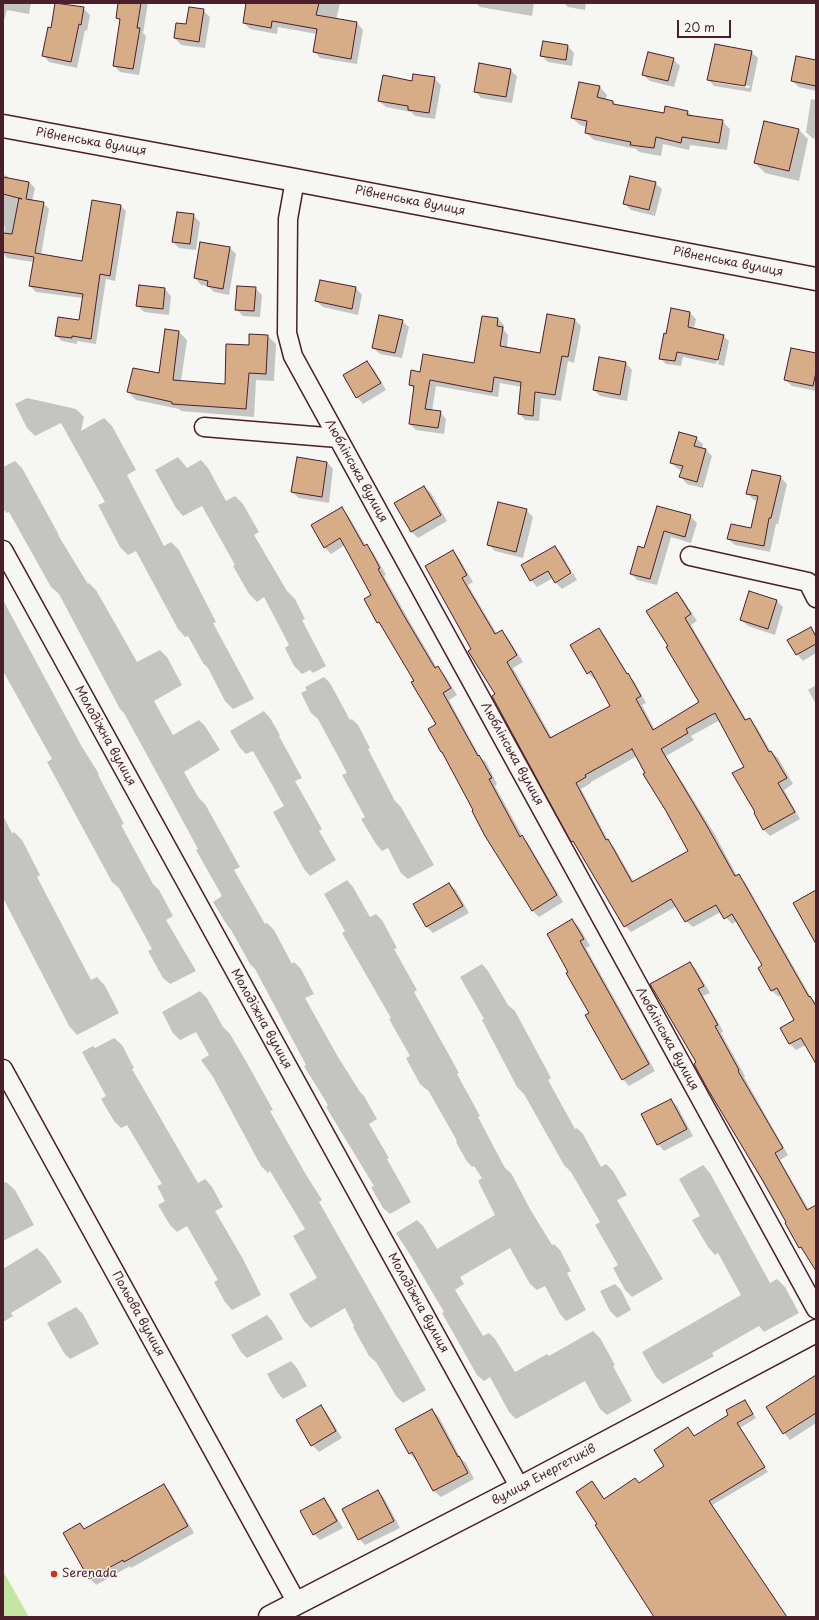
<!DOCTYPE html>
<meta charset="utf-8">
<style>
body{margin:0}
#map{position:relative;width:819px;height:1620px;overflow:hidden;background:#f6f6f2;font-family:"Playpen Sans",sans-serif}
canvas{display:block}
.frame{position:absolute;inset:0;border:4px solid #4a1f2b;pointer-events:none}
.scale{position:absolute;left:677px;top:20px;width:54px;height:18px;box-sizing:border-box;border:2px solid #4a1f2b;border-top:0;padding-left:5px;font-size:12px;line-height:14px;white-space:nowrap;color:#4a1f2b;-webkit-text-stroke:3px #f6f6f2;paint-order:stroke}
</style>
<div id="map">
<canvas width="819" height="1620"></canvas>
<div class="frame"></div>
<div class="scale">20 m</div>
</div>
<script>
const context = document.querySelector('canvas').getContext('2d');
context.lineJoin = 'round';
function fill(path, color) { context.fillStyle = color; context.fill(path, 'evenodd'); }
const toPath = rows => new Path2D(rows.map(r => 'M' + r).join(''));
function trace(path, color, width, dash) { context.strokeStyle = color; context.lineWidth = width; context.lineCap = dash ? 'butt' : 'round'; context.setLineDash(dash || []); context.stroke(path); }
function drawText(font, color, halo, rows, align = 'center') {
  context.font = font + ' "Playpen Sans",sans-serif'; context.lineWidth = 3; context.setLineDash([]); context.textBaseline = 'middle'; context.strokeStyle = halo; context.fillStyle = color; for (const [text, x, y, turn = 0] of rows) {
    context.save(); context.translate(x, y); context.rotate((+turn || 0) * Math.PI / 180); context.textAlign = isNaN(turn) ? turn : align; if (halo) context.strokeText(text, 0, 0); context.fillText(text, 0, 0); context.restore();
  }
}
fill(toPath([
 [3,1571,29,1617,3,1617]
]), '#c3e7a1');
fill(toPath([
 [3,3,31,3,29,14,7,10,3,24],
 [119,3,148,3,143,33,146,36,139,75,120,72,114,66,121,22,117,18],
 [248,3,340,3,336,20,357,23,363,30,357,64,320,58,314,51,317,34,278,27,277,34,250,29,244,23],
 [476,3,534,3,532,16,480,7],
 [564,3,586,3,585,10,568,7],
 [83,8,90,15,87,31,85,30,77,68,49,62,43,55,52,29],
 [203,10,210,17,205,48,181,45,175,38],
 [568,46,574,53,572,66,548,62,542,56],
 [751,52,758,58,751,92,714,86,708,79],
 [714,80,750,86,749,88,714,82],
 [673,59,680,66,674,87,650,81,643,75],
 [816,61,816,91,799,87,792,81],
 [510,70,517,76,512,103,481,98,475,91],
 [434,78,441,85,435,119,415,116,411,112,386,107,379,101,413,82],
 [600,87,607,95,606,100,613,102,617,106,665,114,688,112,692,116,722,121,730,129,727,150,690,145,689,150,663,144,661,156,639,152,636,149,594,140,586,133,587,127,580,125,572,118],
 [811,99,816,100,816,139,812,138,806,132],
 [799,130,808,139,799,181,765,173,755,163],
 [3,175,7,176,11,179,29,182,35,188,32,201,43,203,49,209,41,255,83,262,121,206,126,211,115,281,106,279,96,344,77,341,77,344,62,341,56,336,80,321,83,298,36,292,30,286,34,262,7,258,3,253,5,226,3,226],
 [655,183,662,189,655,216,631,210,624,203],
 [193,215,200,222,196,250,179,248,173,242],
 [229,247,236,254,229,295,214,292,208,286,201,285,195,278],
 [255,288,262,295,260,317,243,316,236,309],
 [356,288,362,295,358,315,323,307,316,301],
 [165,289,171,296,169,315,144,312,138,306],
 [690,313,696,319,694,329,723,336,729,341,724,366,718,364,724,338,722,338,716,364,683,357,681,366,666,364,660,358,666,335],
 [498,319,504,325,504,330,508,335,507,348,540,354,575,320,581,326,574,363,568,361,561,401,541,398,539,421,525,420,519,413,522,387,500,383,498,397,436,386,432,411,440,412,446,419,444,434,416,430,410,424,414,389,410,385,421,373,475,364],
 [402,321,409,327,402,358,380,354,373,348],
 [166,330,179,332,187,340,181,381,225,385,250,346,250,335,268,336,276,344,274,381,256,380,254,417,181,411,179,409,136,400,128,392,160,375],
 [816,354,816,391,792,386,785,380],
 [599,359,626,363,632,370,627,401,600,396,594,390],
 [367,362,374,369,386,390,363,404,357,397],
 [27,398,76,409,84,417,81,431,104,418,112,426,136,470,127,475,164,546,171,542,179,550,216,622,213,623,254,699,233,709,225,701,208,668,203,663,188,636,185,637,178,629,136,551,128,555,120,547,98,505,105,502,61,423,35,436,27,428,15,404],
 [696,438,703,444,702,449,706,450,712,456,703,488,687,484,681,477,682,471,678,469,671,463],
 [178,457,187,468,201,460,208,468,226,501,235,496,243,504,259,532,254,535,287,591,295,599,305,619,302,620,326,666,313,673,310,670,302,674,294,666,285,648,289,645,264,597,257,602,249,594,233,566,235,565,202,506,183,516,176,508,155,470],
 [15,461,22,468,59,535,58,535,88,584,89,583,96,590,137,662,160,650,167,657,182,685,154,701,173,735,199,720,205,726,220,750,184,772,198,797,205,804,240,867,234,870,265,924,267,923,274,930,292,964,294,962,301,969,314,994,305,998,338,1057,360,1092,364,1096,377,1119,369,1124,389,1158,387,1159,411,1202,390,1214,383,1208,371,1187,374,1186,326,1107,328,1105,304,1066,306,1065,255,969,250,964,231,930,227,925,213,902,222,896,196,850,198,849,165,788,124,713,120,709,59,594,51,587,9,512,7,513,3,509,3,467],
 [327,462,333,469,329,503,299,498,292,492],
 [780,477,787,484,778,524,776,524,770,552,735,545,728,539,752,529,758,501,754,500,747,493],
 [424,487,431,493,447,521,418,538,412,532],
 [657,507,690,516,697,523,691,543,671,537,657,585,637,580,631,573,645,549],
 [342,508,348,515,366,546,373,552,386,575,384,576,410,622,437,668,444,674,457,695,449,700,480,757,486,762,497,784,495,786,523,837,528,843,563,902,539,917,532,910,475,810,437,725,415,681,383,628,378,622,373,596,345,545,331,554,324,547],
 [526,510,533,517,523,558,495,551,488,544],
 [555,547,561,553,572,572,556,581,556,583,553,578,537,587,531,580],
 [453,551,459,558,473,582,468,585,497,634,502,631,508,638,523,662,513,668,552,738,611,706,596,679,594,679,588,673,599,629,605,636,629,676,634,681,646,703,642,705,655,730,700,703,670,647,677,593,683,599,697,621,691,625,747,721,749,719,756,726,771,752,778,758,793,784,784,790,800,819,770,836,764,830,755,814,757,813,746,767,720,720,691,736,694,740,666,756,714,833,737,876,738,876,745,882,812,999,816,1003,816,1062,806,1045,796,1050,790,1044,782,1028,796,1020,782,995,779,997,772,991,759,968,763,966,737,921,732,924,721,912,693,927,686,921,677,906,631,932,625,926,577,845,572,841,473,649],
 [637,756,690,852,634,882,614,847,609,842,581,789,591,783,591,782],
 [573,573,577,580,562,589,556,583],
 [750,592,777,601,783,607,775,635,748,626,741,620],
 [3,600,82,747,99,774,98,775,124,824,121,825,153,884,159,890,173,916,166,920,196,971,170,984,163,978,148,951,152,949,119,888,112,882,47,762,52,759,3,671],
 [811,628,816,634,816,653,803,661,797,654],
 [324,677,330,683,350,720,352,719,358,725,370,748,368,749,395,801,401,807,434,865,408,879,401,873,388,848,382,851,376,844,361,819,365,817,342,775,347,773,318,719,311,713,301,693,307,690,305,687],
 [816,685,816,704,808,690],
 [264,711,270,718,280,735,279,736,302,778,295,781,322,829,319,831,336,860,310,876,304,869,273,812,284,806,253,751,246,754,240,748,230,731],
 [3,816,12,833,14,832,22,840,40,875,37,877,91,980,97,977,105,986,119,1013,77,1035,69,1026,3,898],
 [347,880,353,887,370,917,376,914,382,920,397,948,394,949,417,990,414,992,459,1073,457,1074,480,1116,478,1117,505,1168,511,1173,530,1209,552,1245,554,1244,560,1250,571,1271,567,1273,586,1310,566,1321,560,1314,545,1286,537,1290,530,1284,510,1248,460,1277,464,1284,455,1290,483,1336,489,1333,495,1339,515,1372,547,1354,549,1356,593,1331,600,1338,615,1365,613,1366,632,1401,607,1415,600,1409,585,1381,516,1419,509,1412,490,1377,484,1381,477,1375,442,1313,444,1312,411,1256,396,1233,417,1220,423,1226,437,1249,495,1215,478,1181,482,1178,474,1166,472,1167,466,1160,456,1142,457,1141,428,1090,427,1090,420,1084,406,1058,410,1056,389,1019,391,1018,342,933,345,931,324,894],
 [449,884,456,890,469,913,433,933,427,927,414,904],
 [572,920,579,927,590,946,586,948,655,1071,629,1086,623,1079,570,972],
 [690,963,696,969,710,993,703,996,723,1031,721,1033,745,1076,744,1077,788,1155,780,1160,809,1210,816,1207,816,1269,807,1254,800,1247,708,1087,697,1063],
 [482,964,488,971,508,1005,515,1011,551,1078,548,1080,575,1129,577,1128,583,1134,601,1167,606,1164,613,1171,627,1195,617,1200,663,1279,632,1297,625,1290,613,1268,618,1265,595,1225,600,1222,571,1172,564,1165,524,1094,517,1087,482,1020,484,1019,460,977],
 [200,991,207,998,223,1027,230,1034,247,1063,273,1110,270,1111,305,1173,322,1200,319,1202,426,1390,403,1403,396,1396,376,1362,369,1356,353,1327,354,1326,345,1308,311,1328,304,1321,289,1294,317,1278,293,1236,305,1229,270,1171,268,1173,261,1166,213,1077,201,1060,209,1055,196,1032,180,1040,173,1033,162,1012],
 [114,1038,122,1045,134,1068,132,1069,198,1183,205,1179,212,1187,223,1207,215,1211,243,1259,261,1295,232,1310,225,1302,214,1282,218,1280,187,1226,177,1232,170,1225,158,1205,165,1201,157,1186,162,1184,127,1125,121,1128,114,1121,101,1099,106,1096,82,1052,93,1046,95,1048],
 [671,1100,677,1106,693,1136,664,1151,658,1144],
 [703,1165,710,1173,770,1283,777,1279,785,1287,799,1313,764,1332,759,1326,712,1353,714,1356,663,1384,656,1377,642,1352,741,1295,718,1253,715,1255,708,1247,692,1220,700,1216,679,1179],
 [6,1182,15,1190,34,1225,3,1241,3,1183],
 [37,1248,46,1257,62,1282,11,1313,13,1316,3,1322,3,1269],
 [615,1284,621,1290,631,1310,617,1318,610,1311,600,1291],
 [76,1307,83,1314,99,1344,70,1359,64,1353,47,1323],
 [267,1315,273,1322,283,1339,247,1358,241,1352,231,1335],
 [291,1361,297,1368,307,1386,283,1399,277,1392,267,1374],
 [816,1376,816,1423,790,1440,784,1433],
 [745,1401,756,1418,740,1428,768,1472,712,1505,787,1617,655,1617,599,1524,596,1487,605,1500,639,1483,666,1467,688,1428,695,1437,729,1415],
 [321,1406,327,1413,342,1438,319,1452,312,1445,297,1420],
 [432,1410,439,1417,461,1459,466,1463,474,1479,441,1497,434,1491,417,1460,416,1460,410,1454,396,1429],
 [164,1485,170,1492,194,1533,131,1568,130,1566,96,1585,90,1578,80,1524,85,1530],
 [378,1491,384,1498,400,1528,365,1545,359,1539],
 [324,1499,330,1506,343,1528,320,1540,314,1534]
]), '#0003');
const building = toPath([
 [55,3,84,7,81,25,79,24,71,62,42,56,48,27,51,28,55,3],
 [118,3,141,3,137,28,140,28,133,69,113,66,120,19,116,18,118,3],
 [246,3,319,3,316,15,357,22,351,59,313,52,317,29,272,21,271,28,243,23,246,3],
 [189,7,204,9,199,42,174,38,176,23,186,24,189,7],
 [543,41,568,45,566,60,540,56,543,41],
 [715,44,752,51,745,86,707,80,715,44],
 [648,52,674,58,668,81,642,75,648,52],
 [796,56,816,60,816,86,791,81,796,56],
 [479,63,511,69,506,97,474,92,479,63],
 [413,74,435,77,429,113,408,110,408,106,378,101,383,75,412,81,413,74],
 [579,82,600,86,597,97,613,101,613,104,664,113,665,106,688,111,687,115,723,120,719,143,682,137,681,143,656,137,654,148,630,145,631,142,585,133,587,121,571,118,579,82],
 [764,121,799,129,789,171,754,163,764,121],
 [630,176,656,182,649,210,623,204,630,176],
 [3,177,29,182,26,199,44,202,35,253,82,261,92,200,121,205,110,276,100,274,91,339,72,336,72,338,55,336,58,317,79,320,83,294,29,286,34,257,3,252,3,233,12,234,19,198,22,199,3,194,3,177],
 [177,212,194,214,190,244,172,242,177,212],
 [200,242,230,247,223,289,207,286,208,281,194,278,200,242],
 [320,280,356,287,352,309,315,301,320,280],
 [139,285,165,288,163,309,136,306,139,285],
 [237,286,256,287,254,311,235,310,237,286],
 [671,308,690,312,688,327,724,335,718,360,677,352,675,361,659,359,664,333,666,334,671,308],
 [547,314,575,319,568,357,562,356,555,395,535,392,533,416,518,414,521,382,494,377,492,392,430,380,425,409,441,411,438,428,409,424,414,386,409,385,411,370,420,372,423,354,474,363,482,316,498,318,497,326,503,327,500,346,540,353,547,314],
 [379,315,403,320,395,353,372,348,379,315],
 [165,329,179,331,173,380,225,384,226,344,249,345,249,334,268,335,266,374,249,373,246,409,172,404,172,402,127,392,133,368,159,373,165,329],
 [791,348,816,353,816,372,813,386,784,380,791,348],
 [599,357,626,362,620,395,593,390,599,357],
 [367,361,381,383,356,398,343,375,367,361],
 [679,432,697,437,694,446,706,449,697,482,679,477,683,466,670,463,679,432],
 [297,457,327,462,322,497,291,492,297,457],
 [752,470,781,476,771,518,769,518,764,546,727,539,731,524,751,528,758,496,746,494,752,470],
 [424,486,441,515,411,532,394,503,424,486],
 [498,502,527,509,516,552,487,545,498,502],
 [657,506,691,515,685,537,664,531,650,579,630,574,638,546,644,548,657,506],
 [342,507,364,546,367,544,380,568,378,569,403,614,435,668,438,666,451,688,443,693,478,756,479,755,492,778,489,779,520,837,522,835,557,895,532,911,485,836,472,811,473,810,442,752,441,752,428,729,436,724,411,682,414,681,379,622,377,623,364,599,371,595,340,538,324,548,311,525,342,507],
 [555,546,571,573,555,583,548,571,530,581,521,565,555,546],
 [453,550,467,575,462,578,495,634,502,630,517,655,507,662,550,738,610,706,591,671,587,674,570,645,599,628,627,674,628,673,641,696,636,699,653,730,699,702,666,647,668,646,646,611,677,592,691,614,685,618,745,720,750,718,769,752,771,751,787,778,778,783,795,812,763,830,754,813,755,812,732,773,744,767,715,713,686,729,688,733,661,749,707,826,735,876,739,874,809,997,810,996,816,1006,816,1064,801,1038,789,1044,780,1028,794,1020,777,988,771,991,758,968,762,965,732,914,724,919,716,905,685,922,671,899,624,927,573,841,571,842,492,696,495,694,468,651,471,649,425,566,453,550],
 [632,749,645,773,643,774,666,811,688,851,632,882,608,839,606,840,576,783,586,777,585,775,632,749],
 [749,591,777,600,768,629,740,620,749,591],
 [811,627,816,637,816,644,796,655,787,640,811,627],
 [449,883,463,906,426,927,413,904,449,883],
 [816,890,816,944,793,903,816,890],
 [572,919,584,939,580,941,649,1064,622,1080,585,1015,589,1013,566,973,568,972,547,934,572,919],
 [690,962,704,986,698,989,718,1025,715,1026,739,1070,738,1071,783,1148,775,1153,807,1210,816,1205,816,1271,801,1247,799,1248,785,1223,786,1222,763,1181,707,1088,694,1064,696,1062,650,984,690,962],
 [671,1099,687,1129,657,1145,641,1114,671,1099],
 [816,1375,816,1413,783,1434,766,1407,816,1375],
 [745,1400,753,1414,737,1423,765,1467,709,1501,787,1617,654,1617,595,1525,597,1524,576,1492,592,1481,604,1499,635,1478,639,1483,664,1466,654,1450,688,1427,694,1436,728,1415,726,1410,745,1400],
 [321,1405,336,1431,311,1446,296,1420,321,1405],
 [432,1409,458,1457,459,1456,468,1473,433,1491,412,1452,409,1454,395,1429,432,1409],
 [164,1484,188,1526,124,1562,123,1560,89,1579,63,1533,80,1523,84,1529,164,1484],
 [378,1490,394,1521,358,1540,342,1509,378,1490],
 [324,1498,337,1521,313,1535,300,1511,324,1498]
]);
fill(building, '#d6ad87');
trace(building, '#4a1f2b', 1);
const street = toPath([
 [295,180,288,219,287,333,293,356,816,1309],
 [204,427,338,438],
 [3,550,520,1488],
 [690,556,808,582,816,598],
 [3,1069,297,1603]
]);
const secondary = toPath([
 [3,126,295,180,816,279],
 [270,1617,520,1488,816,1331]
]);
trace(street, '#4a1f2b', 21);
trace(secondary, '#4a1f2b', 25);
trace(street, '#f6f6f2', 18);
trace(secondary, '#f6f6f2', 22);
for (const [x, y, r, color] of [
 [54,1574,4,"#c8321e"]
]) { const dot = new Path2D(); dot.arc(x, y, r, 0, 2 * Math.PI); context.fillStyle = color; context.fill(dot); trace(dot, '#f6f6f2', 1.5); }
drawText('12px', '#4a1f2b', '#f6f6f2', [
 ["Рівненська вулиця",91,142,10],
 ["Рівненська вулиця",410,201,11],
 ["Рівненська вулиця",728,262,11],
 ["Люблінська вулиця",356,471,61],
 ["Молодіжна вулиця",105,736,61],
 ["Люблінська вулиця",512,754,61],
 ["Молодіжна вулиця",261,1019,61],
 ["Люблінська вулиця",667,1039,61],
 ["Молодіжна вулиця",418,1303,61],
 ["Польова вулиця",138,1314,61],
 ["вулиця Енергетиків",544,1475,-28]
]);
drawText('12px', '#4a1f2b', '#f6f6f2', [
 ["Serenada",62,1574]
], 'left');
</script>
